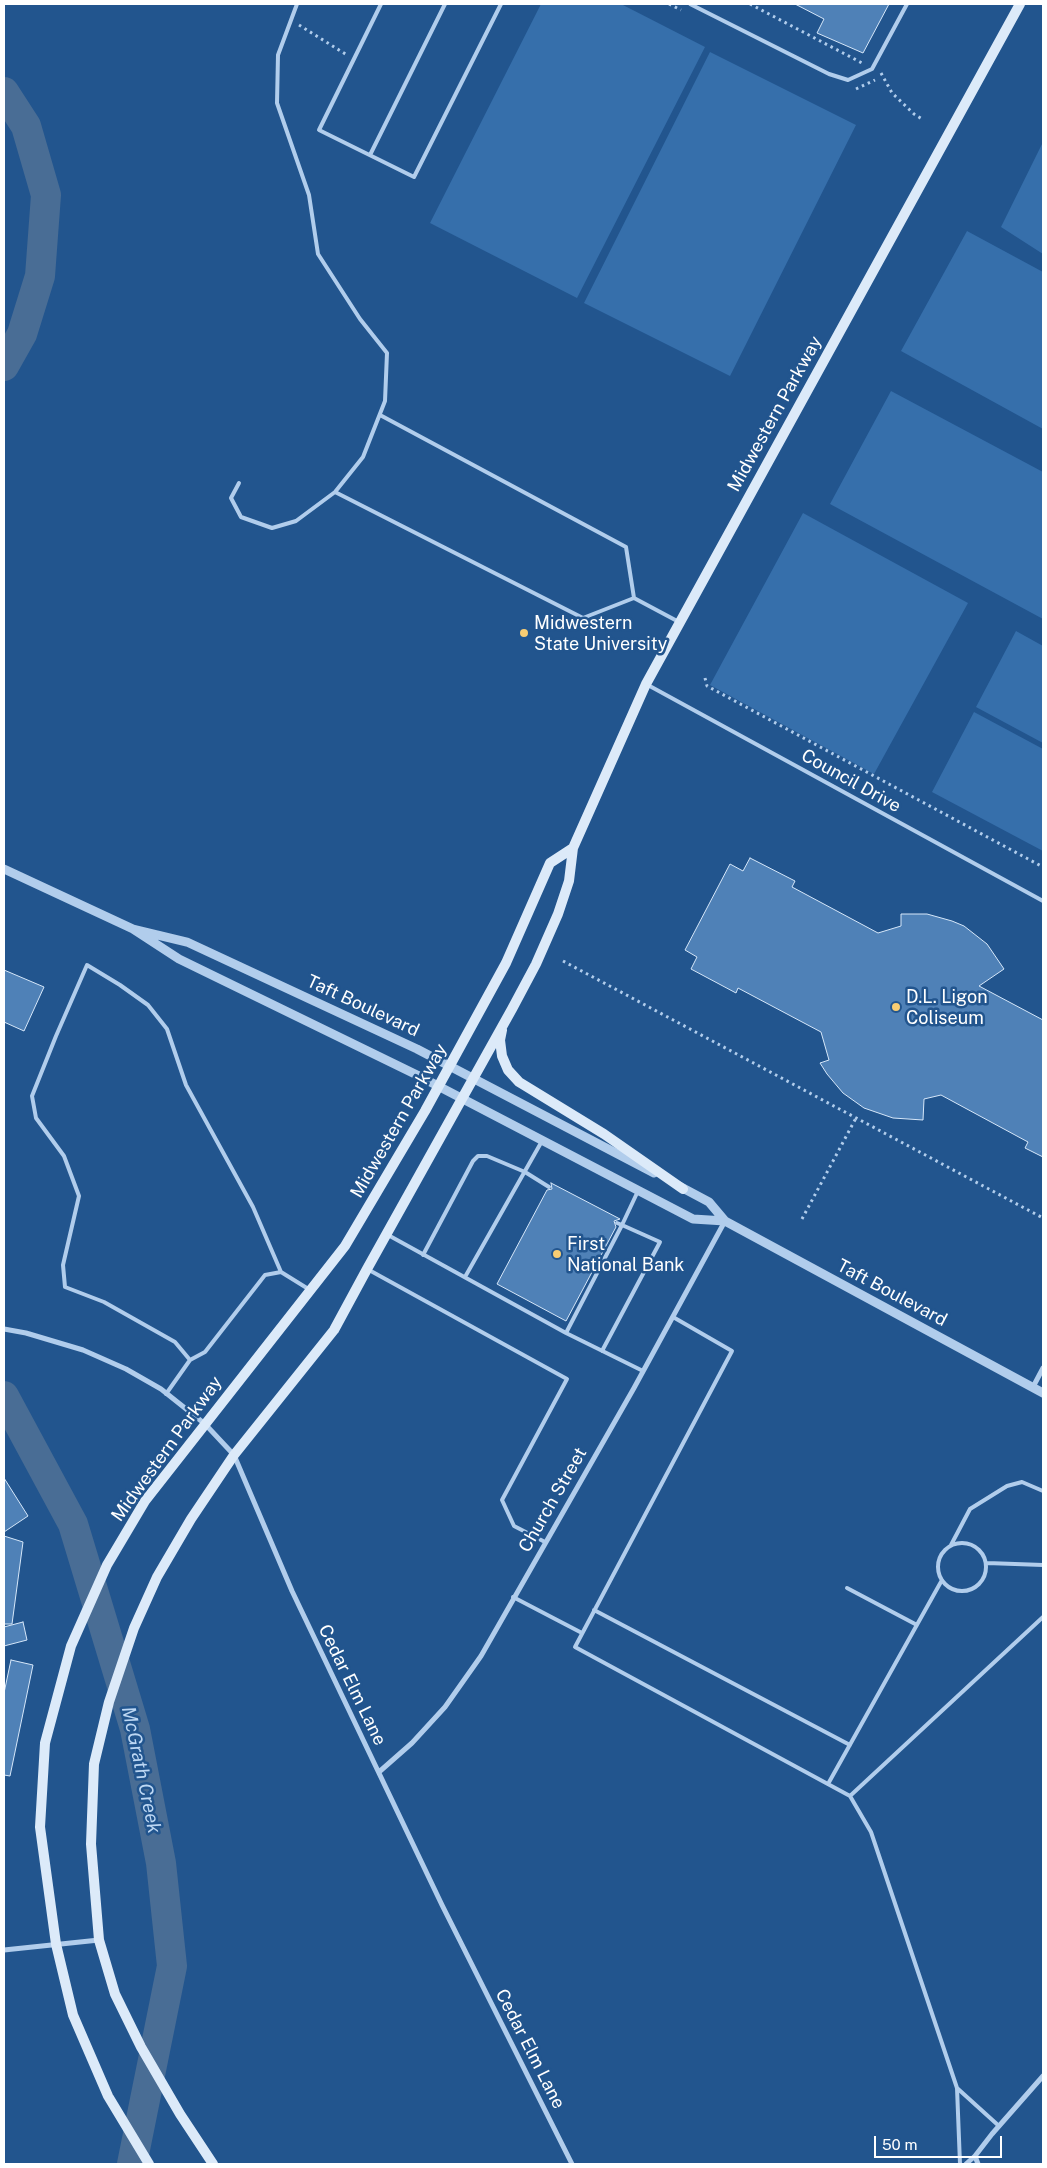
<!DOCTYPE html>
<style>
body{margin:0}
#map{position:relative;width:1047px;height:2168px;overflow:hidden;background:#22558e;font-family:"Public Sans",sans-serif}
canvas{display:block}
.frame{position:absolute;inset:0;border:5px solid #fff;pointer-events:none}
.scale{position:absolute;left:874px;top:2136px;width:128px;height:22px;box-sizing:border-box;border:2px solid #fff;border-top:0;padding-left:6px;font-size:15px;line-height:18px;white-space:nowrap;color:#fff;-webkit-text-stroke:4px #22558e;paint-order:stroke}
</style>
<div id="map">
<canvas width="1047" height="2168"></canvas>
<div class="frame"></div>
<div class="scale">50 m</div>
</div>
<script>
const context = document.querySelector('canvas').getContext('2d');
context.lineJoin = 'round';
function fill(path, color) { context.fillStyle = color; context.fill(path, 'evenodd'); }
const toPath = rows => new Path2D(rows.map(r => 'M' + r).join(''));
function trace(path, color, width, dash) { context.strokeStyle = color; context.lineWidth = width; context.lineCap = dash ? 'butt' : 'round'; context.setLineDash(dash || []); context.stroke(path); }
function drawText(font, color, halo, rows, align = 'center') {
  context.font = font + ' "Public Sans",sans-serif'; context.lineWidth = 5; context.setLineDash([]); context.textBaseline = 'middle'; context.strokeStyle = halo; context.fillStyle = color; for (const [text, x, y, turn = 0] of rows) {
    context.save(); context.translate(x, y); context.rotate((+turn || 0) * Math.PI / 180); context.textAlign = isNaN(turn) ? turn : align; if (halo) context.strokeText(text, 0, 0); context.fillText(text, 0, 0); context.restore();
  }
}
fill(toPath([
 [541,4,621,4,705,47,577,298,430,223],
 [710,52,856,125,730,376,584,303],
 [1043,142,1043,254,1001,227],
 [967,231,1043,272,1043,429,901,351],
 [891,391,1043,472,1043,619,830,504],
 [803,513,968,603,874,774,710,685],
 [1016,631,1043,646,1043,743,976,707],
 [974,712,1043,749,1043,851,932,792]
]), '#366fab');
trace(toPath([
 [4,92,26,126,46,195,40,276,22,334,4,366],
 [4,1396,73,1524,135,1729,161,1863,172,1966,132,2164]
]), '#496d95', 30);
const building = toPath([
 [795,4,889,4,863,53,817,33,824,19,795,4],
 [750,858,795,881,792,887,878,933,901,926,901,914,927,914,952,921,964,926,987,944,1004,969,979,986,1043,1020,1043,1157,1025,1148,1028,1142,941,1095,924,1099,923,1120,893,1118,864,1108,843,1093,827,1074,820,1063,829,1060,821,1032,738,988,736,993,691,969,697,957,685,950,730,864,743,871,750,858],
 [4,970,44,987,24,1031,4,1022,4,970],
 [551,1183,620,1219,614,1221,616,1227,566,1321,497,1284,547,1190,552,1189,551,1183],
 [4,1478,28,1516,4,1532,4,1478],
 [4,1536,23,1542,12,1624,4,1624,4,1536],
 [23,1622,27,1640,4,1646,4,1627,23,1622],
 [11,1660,33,1665,10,1776,4,1775,4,1693,11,1660]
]);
fill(building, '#4f81b7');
trace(building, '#d6e7f9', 1);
trace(toPath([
 [669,4,681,10],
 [750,4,862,63],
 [299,25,347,55],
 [881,73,892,93,914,114,922,119],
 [856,89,875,80],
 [705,678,707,686,1043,867],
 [563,961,1043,1218],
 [802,1219,856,1118]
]), '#b1cdec', 3, [2.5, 4]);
trace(toPath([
 [381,4,319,130,414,177,501,4],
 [690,4,829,74,848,80,872,69,907,4],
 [370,155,445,4],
 [380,415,626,547,634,598,679,622],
 [239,483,231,498,241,517,272,528,296,521,335,492,363,457,385,401,387,353,360,319,318,254,309,195,277,103,278,55,297,4],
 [335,492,583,618,634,598],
 [646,684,1043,901],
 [388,1235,566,1333,643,1371],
 [423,1255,473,1161,478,1156,487,1156,525,1172,549,1187],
 [369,1270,567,1379,502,1500,514,1526,545,1542],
 [465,1277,542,1141],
 [673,1317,732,1351,575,1647,850,1796],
 [566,1333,622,1225,617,1223],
 [602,1351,660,1242,622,1225,638,1191],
 [190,1360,205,1352,265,1275,281,1272,310,1290],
 [166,1394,190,1360,175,1342,104,1302,65,1287,63,1265,79,1196,64,1156,36,1118,32,1096,56,1036,87,965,120,985,148,1005,167,1029,186,1085,253,1207,281,1272],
 '938 1567a24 24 0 1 1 48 0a24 24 0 1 1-48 0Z',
 [951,1545,970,1509,1007,1486,1022,1482,1043,1491],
 [987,1563,1043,1565],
 [847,1588,917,1625],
 [513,1597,582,1633],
 [594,1610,850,1745],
 [828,1784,942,1580],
 [957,2088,999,2126],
 [960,2164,957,2088,871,1832,850,1796,1043,1617]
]), '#b1cdec', 4);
trace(toPath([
 [4,1329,26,1333,83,1350,126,1369,161,1389,205,1424,234,1455,292,1591,442,1905,572,2164],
 [1033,1387,1043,1368],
 [379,1772,412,1743,445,1707,481,1656,634,1388,725,1221],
 [4,1950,99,1940],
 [975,2156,978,2164],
 [966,2164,975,2156,992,2134,1043,2076]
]), '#b1cdec', 5);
trace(toPath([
 [4,869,133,929,179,959,417,1075,693,1219,725,1221],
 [133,929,187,942,417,1049,654,1173],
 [679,1186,709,1202,725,1221,1043,1393]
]), '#b1cdec', 9);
trace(toPath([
 [502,1030,500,1040,502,1056,508,1070,519,1082,604,1134,683,1189],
 [149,2164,108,2096,73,2015,56,1944,40,1827,45,1743,71,1646,107,1565,145,1501,345,1246,425,1111,506,963,550,863,573,848],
 [213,2164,180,2114,141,2047,115,1994,99,1940,91,1844,94,1764,109,1702,134,1628,157,1577,191,1519,234,1455,334,1330,367,1269,512,1009,536,964,558,914,569,881,573,848,646,684,1020,4]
]), '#dceaf9', 10);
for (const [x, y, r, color] of [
 [524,633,5,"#f8cd73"],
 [896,1007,5,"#f8cd73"],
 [557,1254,5,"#f8cd73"]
]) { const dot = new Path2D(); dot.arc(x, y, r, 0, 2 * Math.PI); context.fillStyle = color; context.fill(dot); trace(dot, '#22558e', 2); }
drawText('18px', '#fff', '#22558e', [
 ["Midwestern Parkway",775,414,-61],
 ["Council Drive",851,781,29],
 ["Taft Boulevard",363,1006,25],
 ["Midwestern Parkway",399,1121,-60],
 ["Taft Boulevard",892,1293,28],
 ["Midwestern Parkway",167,1449,-54],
 ["Church Street",553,1500,-60],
 ["Cedar Elm Lane",352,1685,64],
 ["Cedar Elm Lane",530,2049,63]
]);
drawText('18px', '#fff', '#22558e', [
 ["Midwestern",534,623],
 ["State University",534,644],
 ["D.L. Ligon",906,997],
 ["Coliseum",906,1018],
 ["First",567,1244],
 ["National Bank",567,1265]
], 'left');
drawText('italic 19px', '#bdd7f3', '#22558e', [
 ["McGrath Creek",141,1770,78]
]);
</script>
